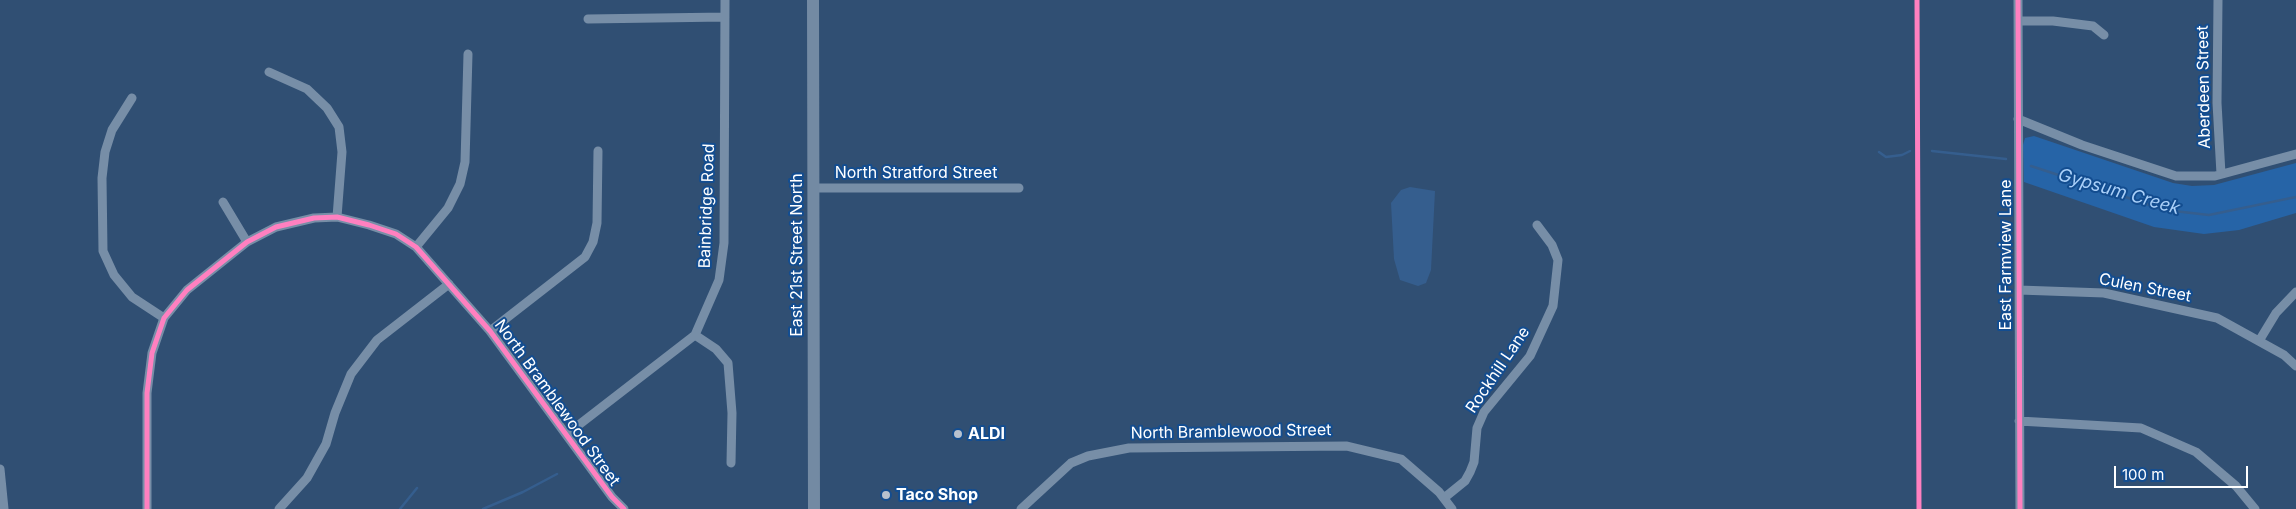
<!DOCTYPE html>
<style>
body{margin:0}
#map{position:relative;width:2296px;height:509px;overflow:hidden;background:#304f73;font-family:Inter,sans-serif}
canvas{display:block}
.scale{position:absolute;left:2114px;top:466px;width:134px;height:22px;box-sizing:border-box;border:2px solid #fff;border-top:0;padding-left:6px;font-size:15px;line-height:18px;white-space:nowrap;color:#fff;-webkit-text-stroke:4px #134d90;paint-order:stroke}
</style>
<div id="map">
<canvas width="2296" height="509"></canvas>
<div class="scale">100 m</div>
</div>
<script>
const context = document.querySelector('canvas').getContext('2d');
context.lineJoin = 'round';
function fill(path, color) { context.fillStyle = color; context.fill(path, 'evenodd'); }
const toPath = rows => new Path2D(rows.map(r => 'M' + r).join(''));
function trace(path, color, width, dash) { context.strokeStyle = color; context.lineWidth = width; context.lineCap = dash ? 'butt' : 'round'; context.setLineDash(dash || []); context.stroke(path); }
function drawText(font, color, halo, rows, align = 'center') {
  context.font = font + ' Inter,sans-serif'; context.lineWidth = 4; context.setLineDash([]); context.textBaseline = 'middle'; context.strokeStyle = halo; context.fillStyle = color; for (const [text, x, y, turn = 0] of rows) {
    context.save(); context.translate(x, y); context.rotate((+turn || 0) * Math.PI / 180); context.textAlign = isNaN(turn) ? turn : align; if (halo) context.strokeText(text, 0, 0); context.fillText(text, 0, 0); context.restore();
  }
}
fill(toPath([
 [2034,136,2173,183,2192,186,2214,185,2296,163,2296,213,2239,230,2204,234,2154,227,2024,182,2023,145,2025,138]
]), '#2664a7');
fill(toPath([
 [1410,187,1435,191,1431,270,1426,283,1418,286,1400,280,1394,259,1391,203,1401,190]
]), '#355e8e');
trace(toPath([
 [1932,151,2006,159],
 [1879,152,1886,157,1902,155,1910,151],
 [2031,166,2165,210,2209,215,2296,197],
 [400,509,417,488],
 [483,509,523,492,557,474]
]), '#355e8e', 2.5);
trace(toPath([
 [2018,0,2020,509],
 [2218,0,2217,103,2221,174],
 [588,19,725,17],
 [2019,21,2053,21,2093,26,2104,35],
 [269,72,307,89,327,108,339,127,342,152,337,217],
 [132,98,112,130,105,152,102,178,103,251,114,275,132,297,164,318],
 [2018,119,2082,145,2176,176,2215,176,2296,154],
 [813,188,1019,188],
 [223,202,247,242],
 [416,247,448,208,460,184,465,162,468,54],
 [2019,290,2104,293,2217,318,2284,355,2296,366],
 [490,331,585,257,593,242,597,223,598,151],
 [695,335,716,349,728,363,732,413,731,463],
 [2259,341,2276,313,2296,292],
 [2019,421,2141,428,2196,452,2236,486,2255,509],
 [567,434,695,335,719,280,724,243,725,0],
 [0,469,4,509],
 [1444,498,1465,481,1470,472,1474,462,1477,428,1484,412,1530,356,1553,306,1558,260,1552,245,1537,225],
 [147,509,147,393,152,353,164,318,187,290,247,242,276,227,314,218,337,217,369,225,396,234,416,247,490,331,612,497,624,509],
 [279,509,307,478,326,444,335,413,351,374,377,340,449,284],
 [1021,509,1071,463,1088,456,1129,448,1347,446,1401,459,1439,492,1452,509]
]), '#778ea7', 9);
trace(toPath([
 [813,0,814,509]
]), '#738aa3', 12);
trace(toPath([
 [1917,0,1919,509],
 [2018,0,2020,509],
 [147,509,147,393,152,353,164,318,187,290,247,242,276,227,314,218,337,217,369,225,396,234,416,247,490,331,612,497,624,509]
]), '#ff80c0', 5);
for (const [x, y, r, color] of [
 [958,434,5,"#b7c1ce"],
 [886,495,5,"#b7c1ce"]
]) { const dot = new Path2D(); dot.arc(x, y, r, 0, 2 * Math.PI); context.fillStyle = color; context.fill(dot); trace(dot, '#134d90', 2); }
drawText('16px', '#fff', '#134d90', [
 ["Aberdeen Street",2204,87,-91],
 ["North Stratford Street",916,173],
 ["Bainbridge Road",707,206,-88],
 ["East 21st Street North",797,255,-90],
 ["East Farmview Lane",2006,255,-90],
 ["Culen Street",2145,288,11],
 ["Rockhill Lane",1498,370,-56],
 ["North Bramblewood Street",557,403,54],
 ["North Bramblewood Street",1231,432,-1]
]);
drawText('bold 16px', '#fff', '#134d90', [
 ["ALDI",968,434],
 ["Taco Shop",896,495]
], 'left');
drawText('italic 18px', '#aad0f9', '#134d90', [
 ["Gypsum Creek",2119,192,16]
]);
</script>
